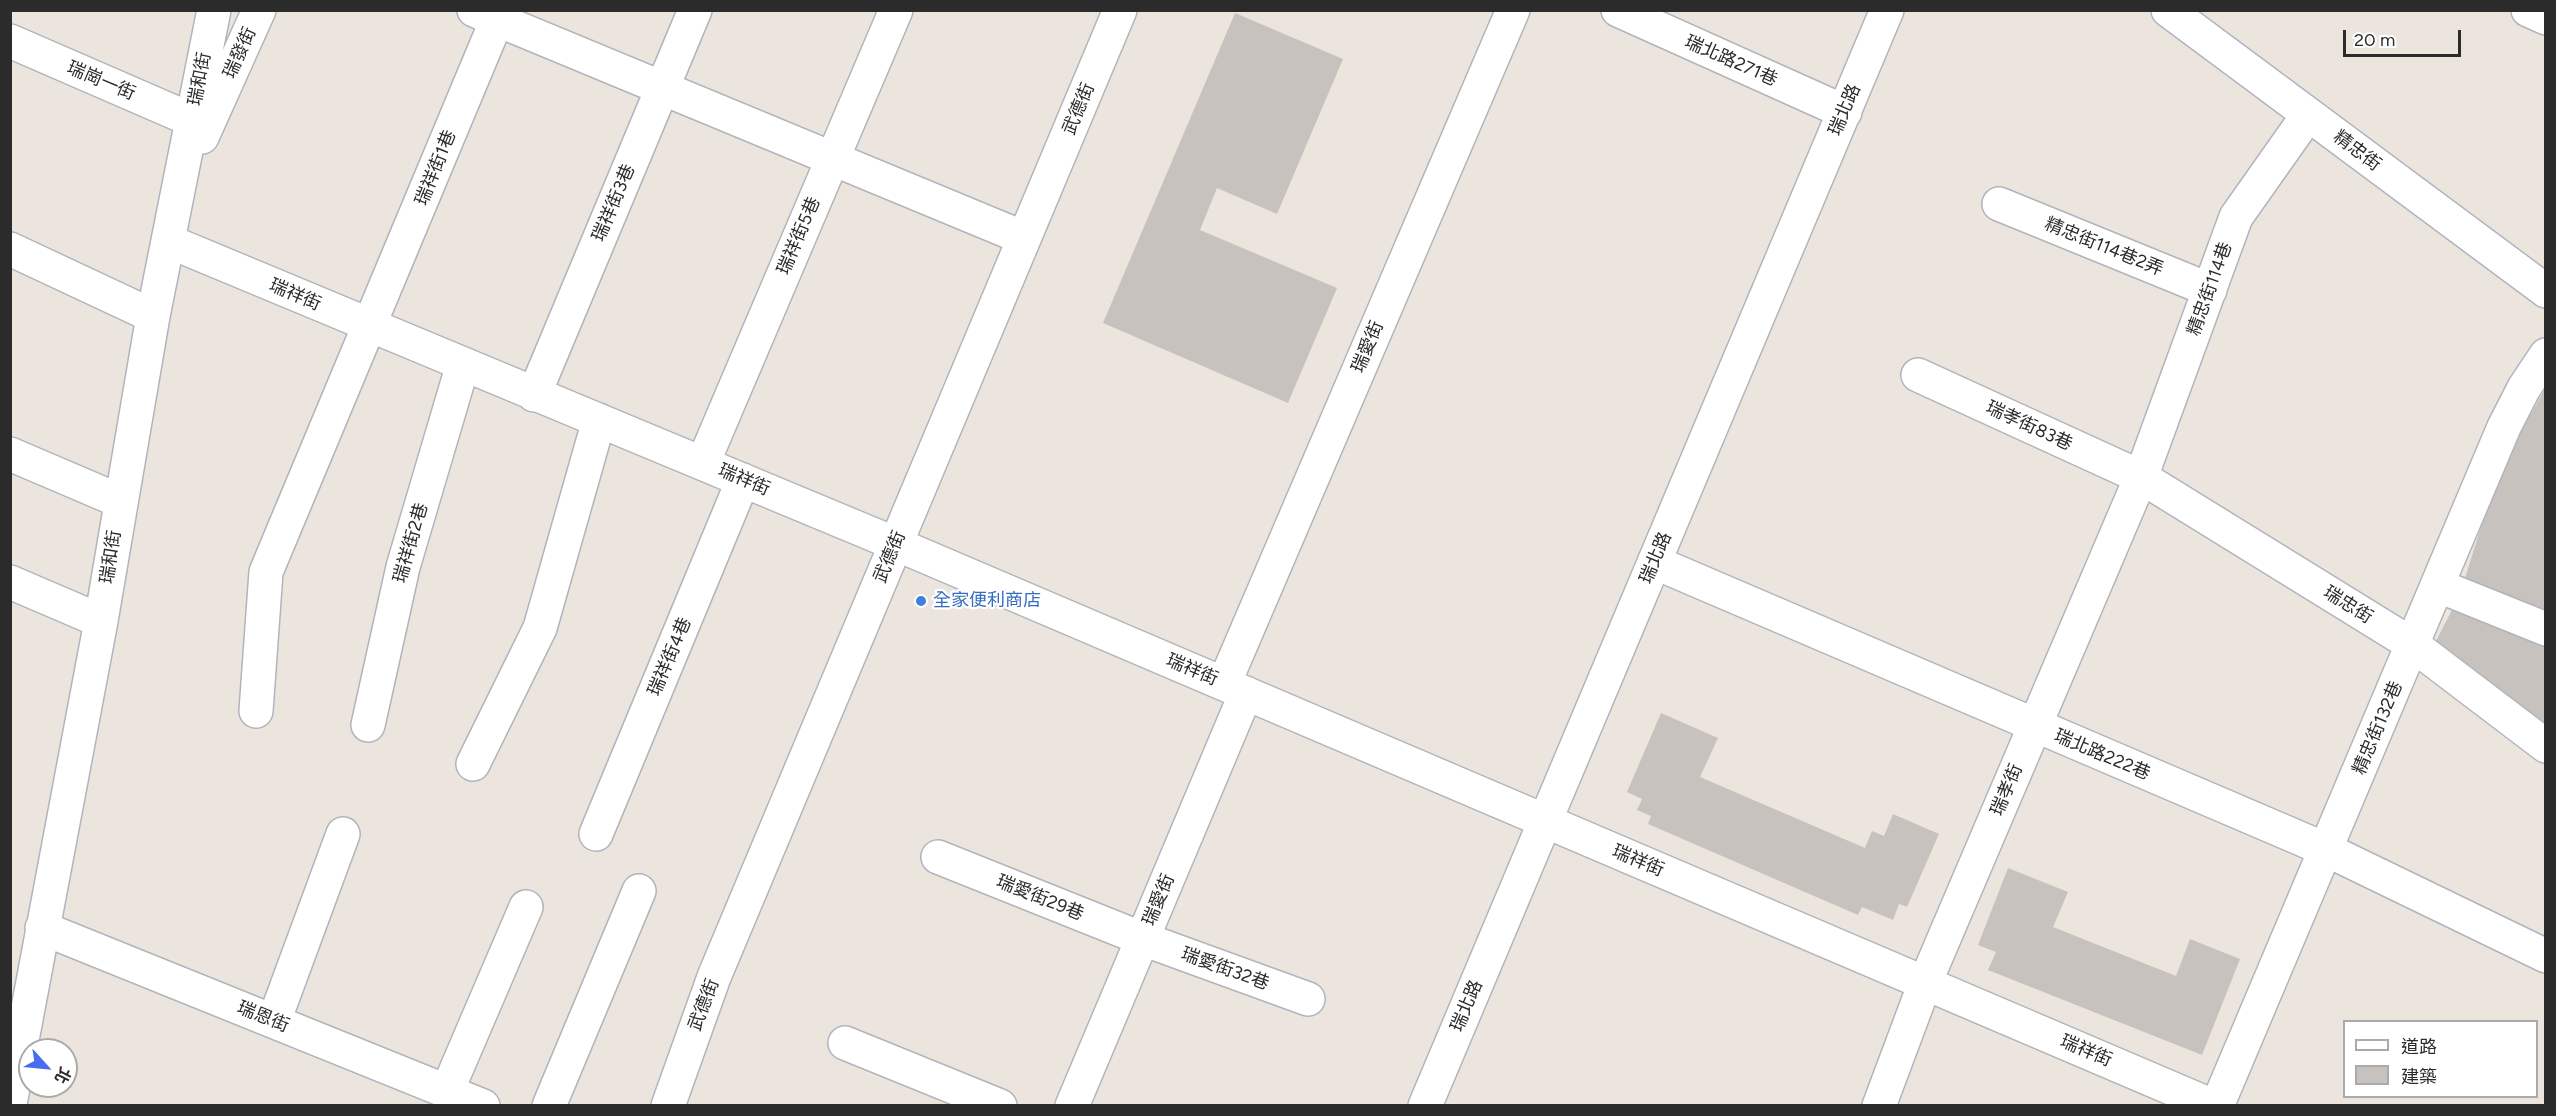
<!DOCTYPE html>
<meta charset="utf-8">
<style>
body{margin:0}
#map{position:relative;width:2556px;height:1116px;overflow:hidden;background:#ece5de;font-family:Figtree,"Noto Sans TC",sans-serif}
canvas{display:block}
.frame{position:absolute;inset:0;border:12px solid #2b2b2b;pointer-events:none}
.legend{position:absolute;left:2343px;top:1020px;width:195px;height:78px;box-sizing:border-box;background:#fff;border:2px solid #aaa;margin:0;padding:8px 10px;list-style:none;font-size:18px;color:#2b2b2b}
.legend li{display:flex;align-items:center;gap:12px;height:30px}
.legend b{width:30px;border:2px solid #aaa}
.north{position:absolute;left:18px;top:1038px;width:60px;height:60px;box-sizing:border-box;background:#fff;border:2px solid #aaa;border-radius:50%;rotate:117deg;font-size:16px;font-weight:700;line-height:24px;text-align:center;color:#2b2b2b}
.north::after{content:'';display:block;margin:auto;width:21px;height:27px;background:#476cef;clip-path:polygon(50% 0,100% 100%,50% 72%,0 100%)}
.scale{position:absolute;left:2343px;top:30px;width:118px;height:27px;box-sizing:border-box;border:3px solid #2b2b2b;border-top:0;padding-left:8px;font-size:18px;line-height:21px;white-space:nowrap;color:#2b2b2b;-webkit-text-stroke:4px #fff;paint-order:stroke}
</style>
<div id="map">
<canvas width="2556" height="1116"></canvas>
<div class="frame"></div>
<ul class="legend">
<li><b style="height:8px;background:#fff"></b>道路</li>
<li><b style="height:16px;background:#c7c2bd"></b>建築</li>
</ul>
<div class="north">北</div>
<div class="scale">20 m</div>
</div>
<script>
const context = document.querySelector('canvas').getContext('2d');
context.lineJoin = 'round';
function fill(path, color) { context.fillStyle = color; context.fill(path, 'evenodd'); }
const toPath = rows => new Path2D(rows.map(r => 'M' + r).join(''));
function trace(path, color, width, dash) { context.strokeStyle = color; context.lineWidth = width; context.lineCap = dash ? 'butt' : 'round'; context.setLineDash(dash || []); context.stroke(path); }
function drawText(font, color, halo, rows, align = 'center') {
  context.font = font + ' Figtree,"Noto Sans TC",sans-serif'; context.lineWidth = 4.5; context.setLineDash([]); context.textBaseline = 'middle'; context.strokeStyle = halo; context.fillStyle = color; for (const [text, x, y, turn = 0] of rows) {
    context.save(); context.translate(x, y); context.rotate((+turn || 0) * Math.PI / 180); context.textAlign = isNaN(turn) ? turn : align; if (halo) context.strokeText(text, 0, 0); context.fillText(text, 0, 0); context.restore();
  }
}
fill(toPath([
 [1235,13,1343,59,1277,214,1217,188,1200,230,1337,288,1288,403,1103,323],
 [2546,387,2546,610,2465,578,2498,473],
 [2455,604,2546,643,2546,728,2435,643],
 [1661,713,1718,738,1700,777,1865,848,1872,831,1884,836,1893,814,1939,834,1907,907,1899,904,1893,920,1862,907,1858,915,1648,824,1651,816,1637,810,1642,799,1627,792],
 [2008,868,2068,892,2053,927,2176,976,2190,939,2240,959,2202,1055,1988,970,1996,952,1978,945]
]), '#c7c2bd');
const minor = toPath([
 [474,10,1024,238],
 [1618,10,1845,112],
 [2168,10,2546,291],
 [2528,10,2546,18],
 [10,41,192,120],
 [202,137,259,10],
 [1999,204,2210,290],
 [168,241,896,544,2213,1106],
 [10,249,153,316],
 [1918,375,2141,477,2413,645,2546,746],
 [534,395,695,10],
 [10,454,120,501],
 [703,463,896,10],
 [1654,562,2327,850,2546,956],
 [10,582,101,621],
 [2439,586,2546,629],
 [1224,684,1513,10],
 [256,711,266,572,501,10],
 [368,725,403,567,463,364],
 [473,764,540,628,599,420],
 [596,834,743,480],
 [938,857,1143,939,1308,999],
 [42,928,483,1106],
 [274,1021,343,834],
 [845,1043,1000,1106],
 [447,1091,526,907],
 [10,1104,101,621,153,316,214,10],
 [549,1106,639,891],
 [668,1106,714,977,1120,10],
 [1072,1106,1246,693],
 [1425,1106,1887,10],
 [1879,1106,1925,983,2141,477,2236,217,2308,115],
 [2217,1106,2504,427,2524,388,2546,355]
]);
trace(minor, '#b1b4bd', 36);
trace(minor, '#fff', 33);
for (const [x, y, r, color] of [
 [921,601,6,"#3f7fe0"]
]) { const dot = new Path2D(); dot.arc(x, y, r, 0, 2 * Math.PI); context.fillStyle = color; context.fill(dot); trace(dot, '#fff', 2); }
drawText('18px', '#2b2b2b', '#fff', [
 ["瑞發街",240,53,-66],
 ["瑞北路271巷",1731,61,24],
 ["瑞和街",200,79,-79],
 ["瑞崗一街",101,81,23],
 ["武德街",1079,109,-67],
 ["瑞北路",1845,110,-67],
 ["精忠街",2357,151,37],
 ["瑞祥街1巷",436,168,-68],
 ["瑞祥街3巷",614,203,-67],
 ["瑞祥街5巷",799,236,-67],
 ["精忠街114巷2弄",2104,247,22],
 ["精忠街114巷",2210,289,-70],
 ["瑞祥街",295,295,23],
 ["瑞愛街",1368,347,-67],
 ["瑞孝街83巷",2029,426,25],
 ["瑞祥街",744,480,23],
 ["瑞祥街2巷",411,543,-74],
 ["瑞和街",111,557,-81],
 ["武德街",890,557,-67],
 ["瑞北路",1656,558,-67],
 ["瑞忠街",2348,605,32],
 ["瑞祥街4巷",670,657,-67],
 ["瑞祥街",1192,670,23],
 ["精忠街132巷",2378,728,-67],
 ["瑞北路222巷",2102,755,23],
 ["瑞孝街",2007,790,-67],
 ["瑞祥街",1638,861,23],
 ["瑞愛街29巷",1040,898,22],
 ["瑞愛街",1159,900,-67],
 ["瑞愛街32巷",1225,969,20],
 ["武德街",704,1005,-69],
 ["瑞北路",1467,1006,-67],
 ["瑞恩街",263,1017,22],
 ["瑞祥街",2086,1051,23]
]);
drawText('18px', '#366cbe', '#fff', [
 ["全家便利商店",933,601]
], 'left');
</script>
